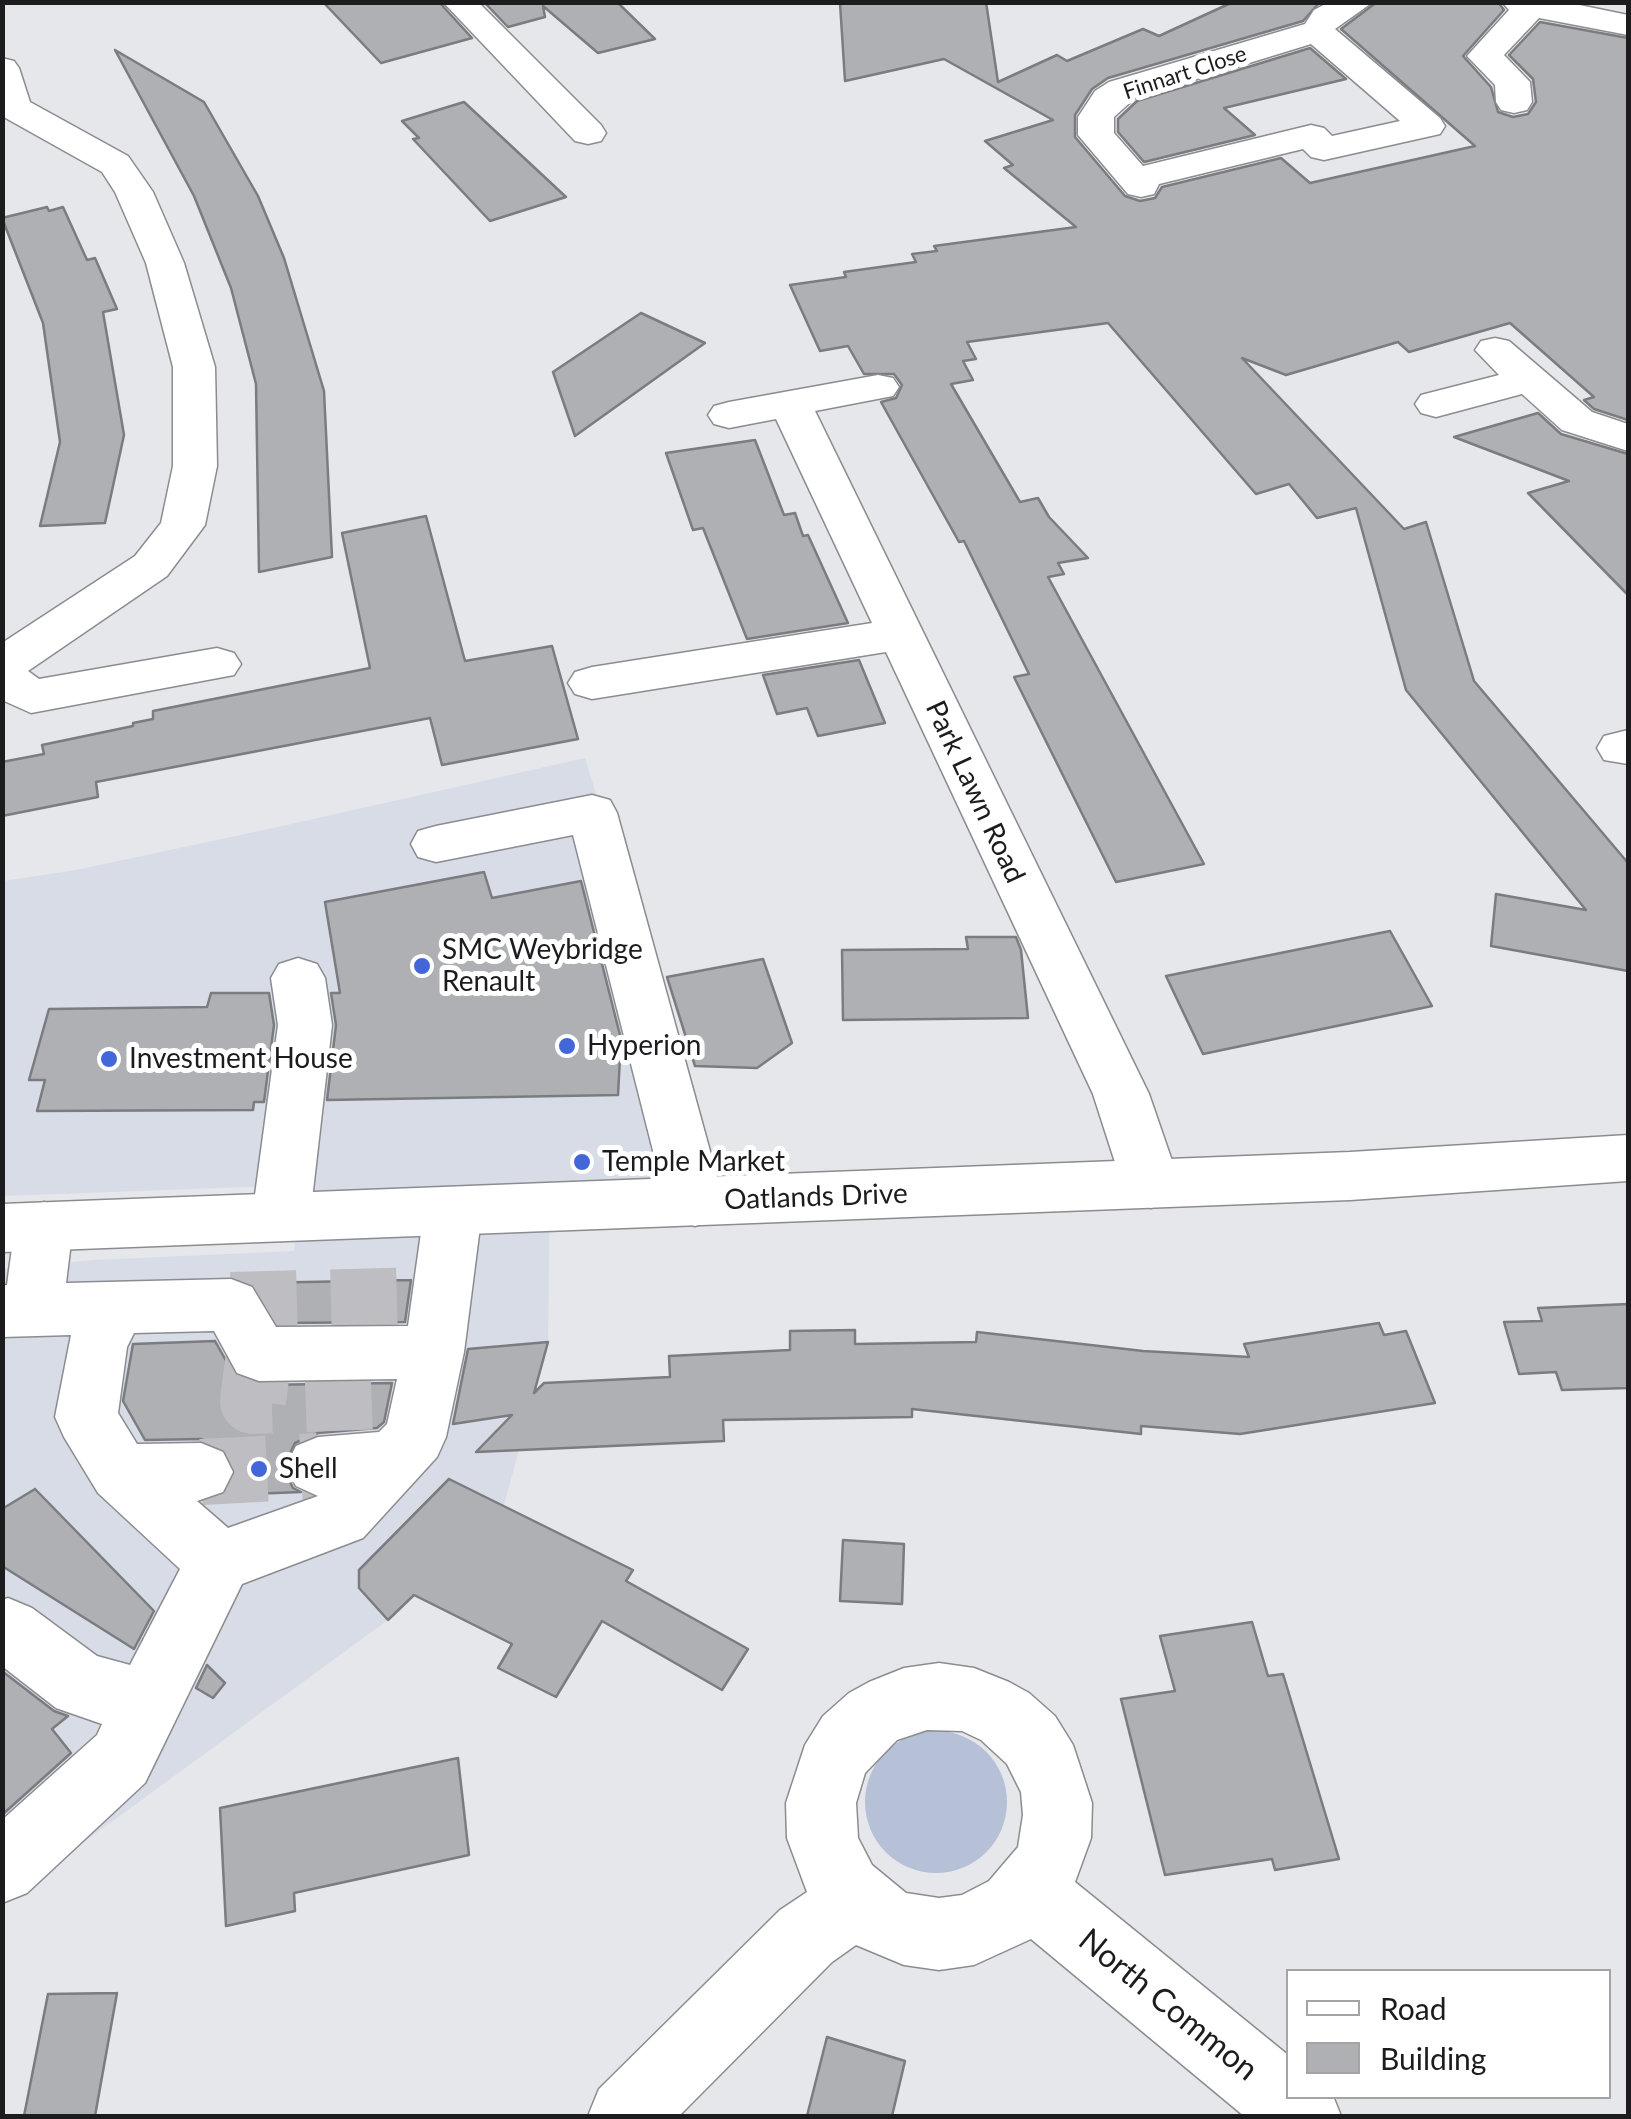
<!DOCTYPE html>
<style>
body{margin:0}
#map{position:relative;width:1631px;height:2119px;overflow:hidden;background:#e6e7eb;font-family:Lato,sans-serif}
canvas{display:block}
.frame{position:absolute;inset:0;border:5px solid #1c1c1e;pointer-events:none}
.legend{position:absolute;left:1286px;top:1969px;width:325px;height:130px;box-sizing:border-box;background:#fff;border:2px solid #a4a4a5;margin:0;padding:12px 18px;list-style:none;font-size:30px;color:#1c1c1e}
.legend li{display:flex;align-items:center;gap:20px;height:50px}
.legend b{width:50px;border:2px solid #a4a4a5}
</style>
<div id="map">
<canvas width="1631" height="2119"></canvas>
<div class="frame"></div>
<ul class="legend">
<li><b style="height:12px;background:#fff"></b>Road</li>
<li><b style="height:28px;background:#afb0b4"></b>Building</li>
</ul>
</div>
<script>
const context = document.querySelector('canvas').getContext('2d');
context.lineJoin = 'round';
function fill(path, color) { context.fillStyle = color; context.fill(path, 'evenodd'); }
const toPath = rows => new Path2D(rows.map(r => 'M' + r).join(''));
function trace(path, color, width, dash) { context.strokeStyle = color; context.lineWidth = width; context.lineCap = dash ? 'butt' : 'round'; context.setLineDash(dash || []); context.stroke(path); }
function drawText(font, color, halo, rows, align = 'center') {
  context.font = font + ' Lato,sans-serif'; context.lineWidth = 10; context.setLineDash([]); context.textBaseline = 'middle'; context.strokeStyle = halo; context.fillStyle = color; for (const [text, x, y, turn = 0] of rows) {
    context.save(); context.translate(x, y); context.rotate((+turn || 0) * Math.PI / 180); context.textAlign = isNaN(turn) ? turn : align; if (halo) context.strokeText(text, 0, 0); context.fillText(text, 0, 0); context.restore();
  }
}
fill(toPath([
 [585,758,718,1185,550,1191,548,1342,504,1505,388,1620,3,1901,3,1269,94,1260,294,1251,303,1185,3,1196,3,881,76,870,278,827]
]), '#d7dce6');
fill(toPath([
 '865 1802a71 71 0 1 1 142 0a71 71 0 1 1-142 0Z'
]), '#b6c0d7');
const building = toPath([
 [323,2,439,2,472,38,381,63,323,2],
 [484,2,617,2,655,39,598,53,543,6,545,17,508,27,484,2],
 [986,2,998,82,1057,55,1067,61,1143,29,1159,36,1233,2,1320,2,1303,21,1108,78,1092,89,1075,115,1075,137,1125,196,1140,201,1155,198,1162,187,1281,158,1310,183,1475,146,1341,29,1377,2,1498,2,1504,10,1463,56,1491,87,1498,112,1513,117,1528,114,1536,102,1533,79,1509,55,1540,22,1628,38,1628,420,1594,409,1584,400,1594,397,1510,323,1409,352,1398,342,1286,375,1242,358,1404,529,1426,522,1474,681,1628,863,1628,971,1491,946,1496,894,1586,910,1406,690,1356,508,1317,518,1289,484,1256,494,1108,323,967,342,976,359,963,361,973,380,951,384,1020,502,1038,498,1049,517,1088,558,1058,563,1064,574,1048,577,1204,864,1116,882,1014,677,1029,674,964,541,959,542,881,402,896,398,902,385,894,374,864,374,848,346,820,351,790,285,846,277,844,272,916,262,912,254,937,251,934,246,1076,227,1004,168,1013,165,985,141,1053,120,944,59,845,81,840,3,986,2],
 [1310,48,1346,79,1224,108,1255,135,1144,162,1118,132,1118,119,1137,101,1310,48],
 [115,50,204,102,258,196,284,258,324,391,332,557,259,572,256,384,231,288,194,196,115,50],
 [464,102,566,197,490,221,413,139,419,138,402,121,464,102],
 [47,207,49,211,63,207,87,260,95,258,117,309,103,312,124,435,105,523,40,526,60,442,43,323,2,218,47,207],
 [641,313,705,343,575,436,553,372,641,313],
 [1538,413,1561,434,1628,454,1628,595,1528,493,1569,481,1454,437,1538,413],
 [755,440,784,515,795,513,803,536,808,535,848,623,747,639,703,528,693,530,666,453,755,440],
 [426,516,465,661,552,646,578,739,442,765,430,718,96,782,98,797,2,816,2,762,44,754,42,745,133,726,133,723,153,719,153,711,370,668,342,533,426,516],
 [859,660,885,723,818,736,807,708,777,714,763,675,859,660],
 [484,872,492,898,581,881,621,1039,618,1095,327,1100,336,1025,331,993,340,993,325,902,484,872],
 [1390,931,1432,1006,1203,1054,1166,976,1390,931],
 [966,937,1016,937,1021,950,1028,1018,843,1020,842,950,968,949,966,937],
 [763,959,792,1043,757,1068,695,1066,667,977,763,959],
 [211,993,269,993,274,1025,264,1102,254,1102,253,1110,37,1111,45,1080,29,1080,49,1009,207,1007,211,993],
 [411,1280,405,1322,278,1323,252,1283,411,1280],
 [1628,1304,1628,1388,1562,1390,1556,1372,1519,1374,1504,1322,1542,1321,1538,1308,1628,1304],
 [1379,1323,1384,1335,1406,1331,1435,1403,1240,1434,1141,1426,1141,1434,912,1409,912,1417,723,1420,724,1441,476,1452,512,1415,453,1424,468,1349,548,1342,534,1393,544,1383,670,1377,669,1356,790,1350,790,1331,855,1330,855,1344,976,1342,977,1332,1143,1351,1249,1357,1244,1344,1379,1323],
 [215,1341,234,1375,258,1385,392,1383,384,1422,377,1428,318,1433,295,1443,283,1468,293,1488,301,1492,225,1495,236,1470,224,1449,201,1439,145,1440,123,1401,133,1344,215,1341],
 [449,1479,633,1570,626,1581,748,1649,722,1690,602,1621,556,1697,498,1668,512,1644,414,1595,388,1620,359,1588,359,1570,449,1479],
 [35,1489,154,1611,134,1649,2,1566,2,1509,35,1489],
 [843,1540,904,1544,902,1604,840,1601,843,1540],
 [1252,1622,1268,1676,1283,1674,1339,1859,1275,1870,1272,1859,1165,1875,1121,1699,1175,1691,1160,1636,1252,1622],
 [207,1665,225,1683,213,1698,196,1688,207,1665],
 [2,1671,54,1711,68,1716,52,1729,71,1753,2,1815,2,1671],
 [458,1758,469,1855,294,1893,295,1911,226,1926,220,1808,458,1758],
 [117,1993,95,2116,24,2116,48,1994,117,1993],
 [827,2037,905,2061,892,2116,807,2116,827,2037]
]);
fill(building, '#afb0b4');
trace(building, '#7a7c80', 2.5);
trace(toPath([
 [231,1305,421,1300],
 [259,1354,253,1401,412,1395],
 [201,1472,318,1466]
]), '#bebec2', 66, [66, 34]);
const minor = toPath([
 [443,2,478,2,601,125,606,133,601,141,588,144,575,141,443,2],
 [1329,2,1373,2,1335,29,1440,118,1445,126,1440,134,1324,160,1311,157,1303,149,1159,184,1154,194,1141,197,1128,194,1078,135,1078,117,1095,91,1109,82,1305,24,1314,10,1329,2],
 [1311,44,1400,121,1332,136,1324,128,1311,125,1143,166,1114,133,1114,117,1135,98,1311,44],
 [1502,2,1565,2,1628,15,1628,35,1539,18,1504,55,1530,82,1532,102,1527,110,1514,113,1501,110,1496,102,1495,85,1467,56,1509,10,1502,2],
 [2,58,14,61,19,68,30,102,128,156,153,192,184,263,215,367,217,466,205,525,167,576,28,671,39,679,217,648,234,653,241,664,234,675,31,713,2,700,2,643,135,556,161,523,173,466,173,367,146,263,115,192,102,172,2,116,2,58],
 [1495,338,1509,341,1592,412,1628,424,1628,451,1562,430,1522,394,1436,417,1421,413,1415,404,1421,395,1499,375,1475,350,1481,341,1495,338],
 [878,375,893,378,899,387,893,396,815,411,1149,1094,1180,1184,1171,1201,1151,1208,1131,1201,1122,1184,1093,1094,886,652,592,699,575,694,568,683,575,672,592,667,872,623,776,419,729,428,714,424,708,415,714,406,729,402,878,375],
 [1628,730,1628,764,1604,760,1597,748,1604,736,1628,730],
 [592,795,610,800,617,813,724,1202,715,1219,695,1226,675,1219,666,1202,573,835,436,862,418,857,411,844,418,831,436,826,592,795],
 [298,958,317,964,325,978,332,1025,310,1217,302,1234,281,1241,260,1234,252,1217,278,1025,271,978,279,964,298,958],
 [453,1187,474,1194,482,1211,464,1352,446,1437,437,1457,363,1538,242,1584,145,1783,27,1893,2,1903,2,1820,97,1735,102,1724,56,1708,2,1666,2,1600,8,1598,32,1608,97,1656,130,1665,180,1569,98,1493,64,1437,55,1417,71,1335,2,1337,2,1285,7,1285,15,1226,23,1209,44,1202,65,1209,73,1226,66,1283,231,1279,252,1287,276,1327,408,1326,424,1211,432,1194,453,1187],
 [214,1331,237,1373,259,1381,397,1379,387,1424,379,1432,318,1437,296,1446,286,1466,296,1486,318,1496,228,1528,197,1501,223,1492,233,1472,223,1452,201,1443,137,1444,118,1413,127,1347,134,1333,214,1331],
 [939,1663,974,1668,1009,1682,1029,1693,1055,1716,1073,1745,1092,1803,1091,1838,1075,1882,1288,2055,1288,2096,1333,2096,1341,2116,1244,2116,1031,1939,974,1965,939,1970,904,1965,856,1945,832,1962,679,2116,588,2116,599,2089,780,1910,807,1892,787,1838,786,1803,805,1745,823,1716,849,1693,869,1682,904,1668,939,1663],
 [927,1730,962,1731,981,1740,1007,1764,1021,1792,1023,1815,1018,1847,989,1881,962,1895,939,1898,906,1893,872,1865,858,1838,856,1803,865,1773,897,1740,927,1730]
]);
const major = toPath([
 [1628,1135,1628,1181,1350,1200,2,1252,2,1204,1350,1152,1628,1135]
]);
trace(minor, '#8a8c8f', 3);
trace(major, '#8a8c8f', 3);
fill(minor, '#fff');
fill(major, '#fff');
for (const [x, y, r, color] of [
 [422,966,10,"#4366d9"],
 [567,1046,10,"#4366d9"],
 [109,1059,10,"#4366d9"],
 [582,1162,10,"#4366d9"],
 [259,1469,10,"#4366d9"]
]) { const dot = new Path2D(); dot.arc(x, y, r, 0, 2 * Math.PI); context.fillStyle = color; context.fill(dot); trace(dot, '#fff', 4); }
drawText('22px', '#1c1c1e', '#fff', [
 ["Finnart Close",1185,73,-18]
]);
drawText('28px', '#1c1c1e', '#fff', [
 ["Park Lawn Road",975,792,65],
 ["Oatlands Drive",816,1197,-2]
]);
drawText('28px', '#1c1c1e', '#fff', [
 ["SMC Weybridge",442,950],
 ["Renault",442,982],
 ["Hyperion",587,1046],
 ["Investment House",129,1059],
 ["Temple Market",602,1162],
 ["Shell",279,1469]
], 'left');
drawText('32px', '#1c1c1e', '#fff', [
 ["North Common",1168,2005,39]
]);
</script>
